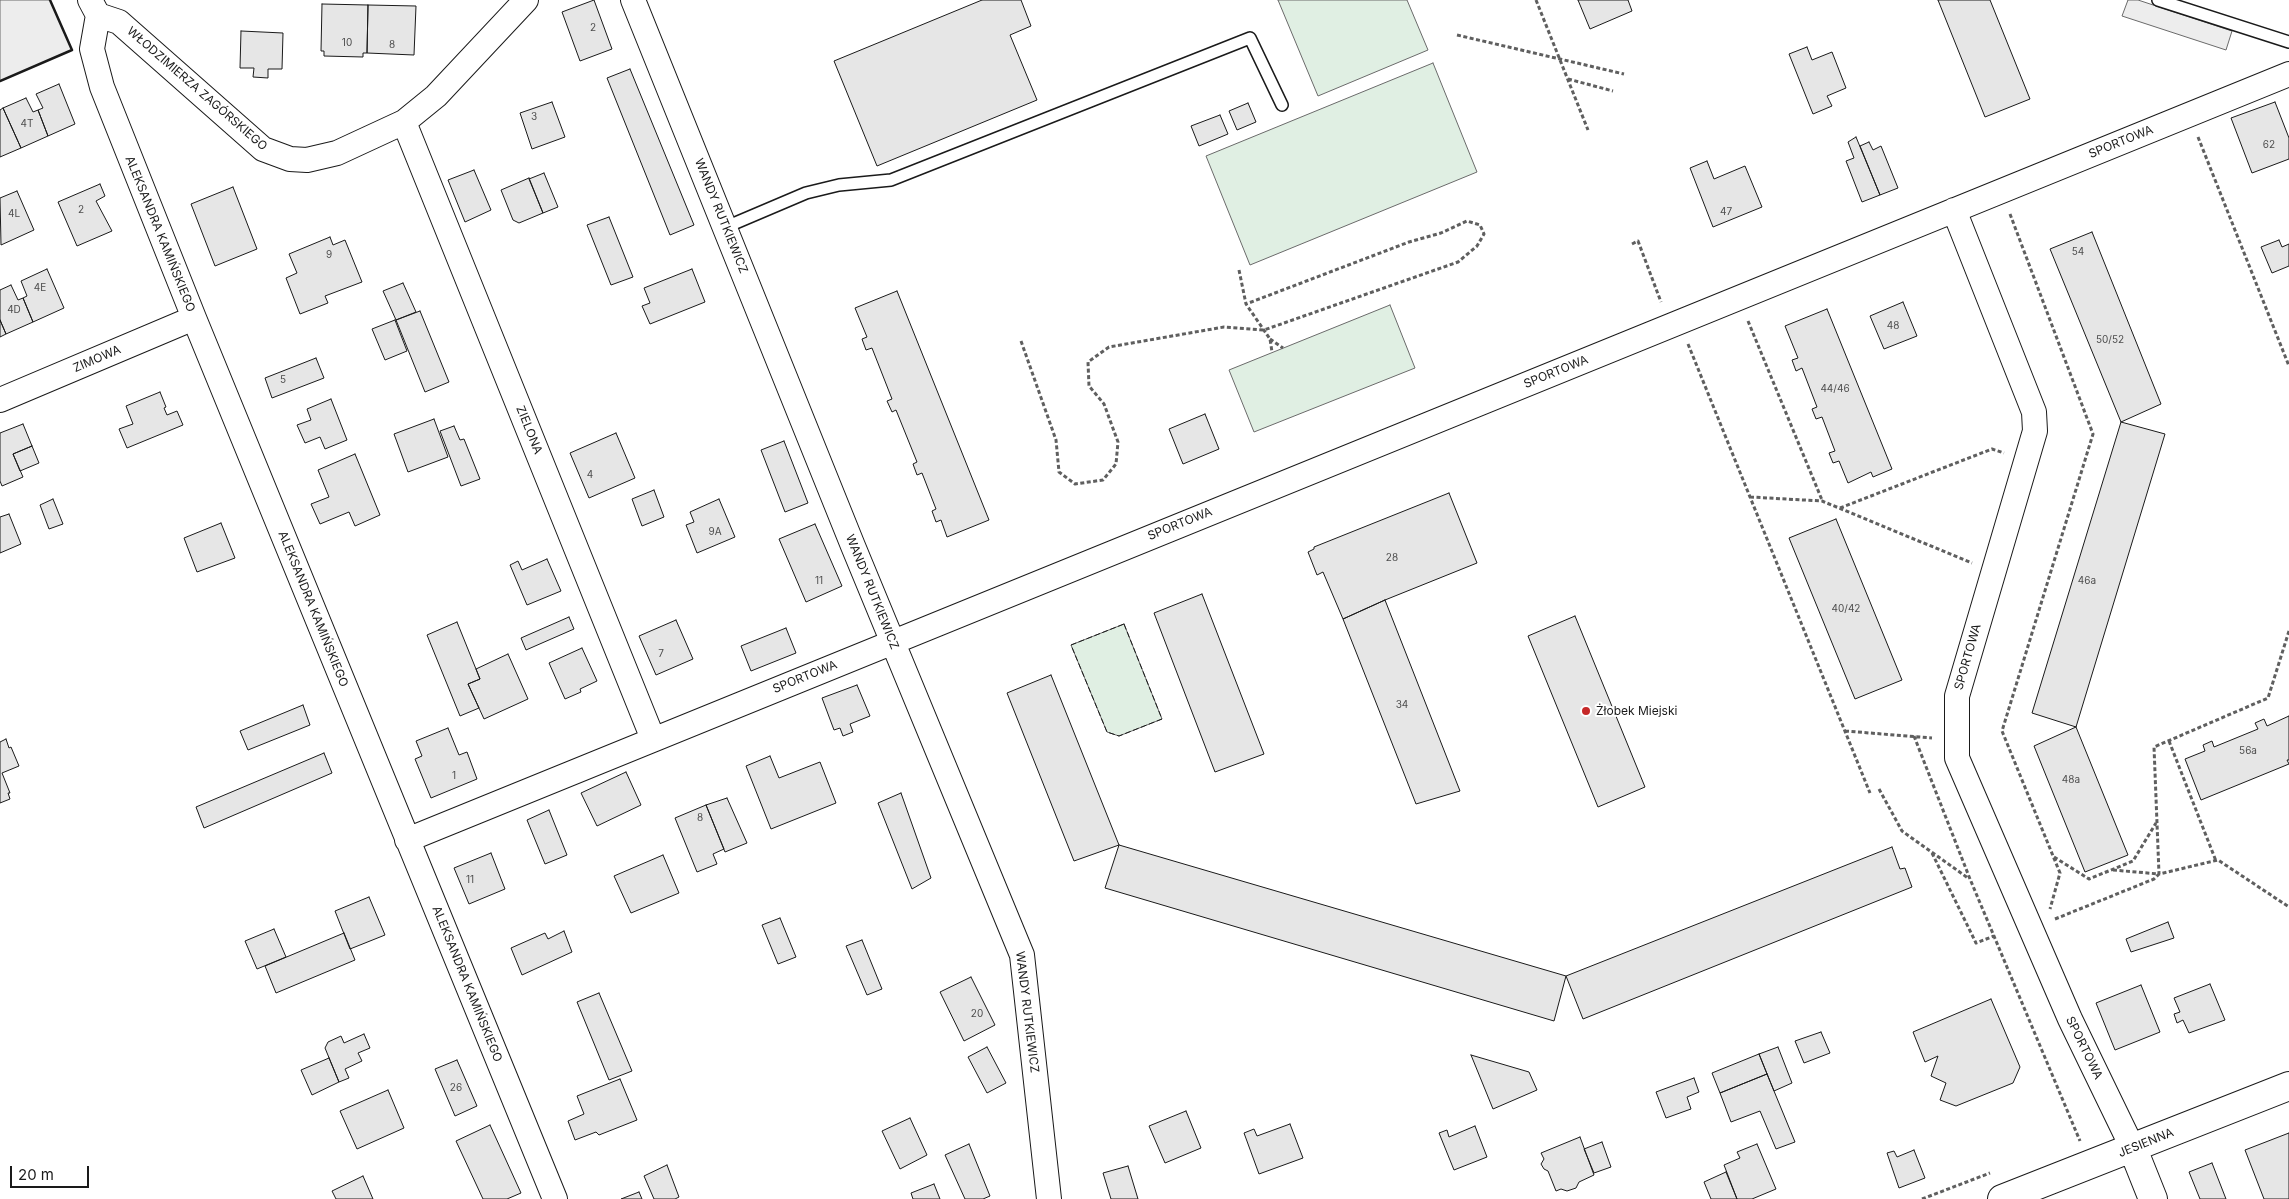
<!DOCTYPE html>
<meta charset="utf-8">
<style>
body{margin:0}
#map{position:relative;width:2289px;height:1199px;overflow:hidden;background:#fff;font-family:Inter,sans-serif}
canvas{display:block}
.scale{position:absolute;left:10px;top:1166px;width:79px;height:22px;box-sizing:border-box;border:2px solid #1a1a1a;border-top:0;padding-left:6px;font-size:15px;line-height:18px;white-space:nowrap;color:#1a1a1a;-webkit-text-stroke:4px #fff;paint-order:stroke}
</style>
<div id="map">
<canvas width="2289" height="1199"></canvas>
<div class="scale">20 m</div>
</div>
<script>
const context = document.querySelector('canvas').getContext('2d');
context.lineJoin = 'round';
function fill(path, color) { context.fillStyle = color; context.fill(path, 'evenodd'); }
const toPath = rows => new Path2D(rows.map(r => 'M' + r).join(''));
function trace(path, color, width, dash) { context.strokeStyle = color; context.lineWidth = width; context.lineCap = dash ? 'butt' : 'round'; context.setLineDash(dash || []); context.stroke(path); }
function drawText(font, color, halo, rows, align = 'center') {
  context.font = font + ' Inter,sans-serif'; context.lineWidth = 4; context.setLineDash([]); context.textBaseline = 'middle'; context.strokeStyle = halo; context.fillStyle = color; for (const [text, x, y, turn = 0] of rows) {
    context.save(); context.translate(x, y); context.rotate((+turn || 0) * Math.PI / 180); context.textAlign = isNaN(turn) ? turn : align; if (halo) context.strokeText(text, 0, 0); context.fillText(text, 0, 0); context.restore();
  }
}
const green = toPath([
 [1278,0,1407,0,1428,50,1318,96,1278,0],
 [1433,63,1477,172,1250,265,1206,156,1433,63],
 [1390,305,1415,368,1254,432,1229,370,1390,305],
 [1124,624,1162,719,1119,736,1107,732,1071,645,1124,624]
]);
fill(green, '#e0efe3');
trace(green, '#6a6a6a', 1);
const parking = toPath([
 [0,0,50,0,72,50,0,81,0,0],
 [2128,0,2138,0,2232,31,2226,50,2122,16,2128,0]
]);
fill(parking, '#ededed');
trace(parking, '#6a6a6a', 1);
const building = toPath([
 [594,0,612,49,580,61,562,12,594,0],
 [982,0,1021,0,1031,26,1010,35,1037,100,877,166,834,61,982,0],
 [1578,0,1628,0,1632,11,1590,29,1578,0],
 [1938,0,1990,0,2030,99,1985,117,1938,0],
 [322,4,368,5,367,53,363,53,363,57,324,56,324,51,321,51,322,4],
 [368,5,416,6,414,55,367,53,368,5],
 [241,31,283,33,282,69,268,69,268,78,253,77,254,68,240,68,241,31],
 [1807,47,1812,60,1832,52,1846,88,1827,96,1832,106,1813,114,1789,54,1807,47],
 [630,69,694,225,670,235,607,78,630,69],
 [59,84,75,124,48,136,38,110,43,108,36,94,59,84],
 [26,98,33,112,38,110,48,136,21,148,3,108,26,98],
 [552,102,565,137,532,149,520,113,552,102],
 [2275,102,2289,138,2289,159,2252,173,2231,118,2275,102],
 [1248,103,1256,122,1237,130,1229,111,1248,103],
 [3,108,21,148,0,157,0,110,3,108],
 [1220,115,1228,134,1199,146,1191,126,1220,115],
 [1856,137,1880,195,1862,202,1846,161,1854,158,1848,142,1856,137],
 [1869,142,1873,150,1881,146,1898,188,1880,195,1860,146,1869,142],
 [1707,161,1714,179,1745,166,1762,207,1713,227,1690,168,1707,161],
 [474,170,491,210,465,222,448,180,474,170],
 [544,173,558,207,543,213,529,179,544,173],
 [529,178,543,213,519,223,513,220,501,190,529,178],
 [100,184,105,196,96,201,112,231,77,246,58,202,100,184],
 [233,187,257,249,215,266,191,204,233,187],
 [17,191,34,230,1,245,0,198,17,191],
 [609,217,633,277,611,285,587,225,609,217],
 [2092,232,2161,404,2121,422,2050,249,2092,232],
 [330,237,333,245,345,240,362,282,325,296,328,303,300,314,286,278,297,273,289,254,330,237],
 [2279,240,2282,247,2289,244,2289,266,2272,273,2261,247,2279,240],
 [47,269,64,308,33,322,23,298,27,296,21,281,47,269],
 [692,269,705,302,650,324,642,306,650,303,644,288,692,269],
 [403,283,416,312,396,320,383,291,403,283],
 [11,285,18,300,23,298,33,322,6,334,0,320,0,290,11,285],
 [897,291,989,520,947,537,941,520,936,522,932,511,936,509,922,473,917,475,913,464,917,462,896,410,892,412,887,401,892,399,872,348,866,350,862,339,867,337,855,308,897,291],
 [1903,302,1917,336,1884,349,1870,316,1903,302],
 [1827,309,1892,469,1873,477,1871,472,1848,483,1839,461,1833,463,1829,453,1835,451,1822,417,1816,419,1812,409,1817,407,1802,368,1796,371,1792,360,1798,358,1785,326,1827,309],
 [420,311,449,382,425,392,396,320,420,311],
 [0,320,6,334,0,337,0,320],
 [395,320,407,351,385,360,372,329,395,320],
 [316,358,324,378,272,398,265,378,316,358],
 [160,392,166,407,164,408,167,415,177,411,183,425,127,448,119,429,133,424,126,406,160,392],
 [331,399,347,440,325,449,320,437,305,443,297,425,311,420,307,409,331,399],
 [1205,414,1219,449,1183,464,1169,429,1205,414],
 [434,419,448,457,408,472,394,434,434,419],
 [2121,422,2165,434,2076,727,2032,713,2121,422],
 [23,424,32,446,13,454,23,477,2,486,0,481,0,433,23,424],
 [454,426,460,440,464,439,480,479,461,486,440,431,454,426],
 [616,433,635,478,589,498,570,453,616,433],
 [784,441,808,503,785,512,761,450,784,441],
 [32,446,39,463,20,471,13,454,32,446],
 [355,454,380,515,355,526,349,512,320,524,311,504,329,497,318,470,355,454],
 [654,490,664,517,642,526,632,499,654,490],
 [1449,493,1477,563,1385,600,1343,619,1323,572,1317,575,1308,552,1314,549,1314,547,1449,493],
 [53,499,63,524,49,529,40,505,53,499],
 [719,499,735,537,697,553,686,525,694,522,690,512,719,499],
 [9,514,21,544,0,553,0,517,9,514],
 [1836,519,1902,680,1855,699,1789,538,1836,519],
 [221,523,235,558,197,572,184,538,221,523],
 [815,524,842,586,806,602,779,539,815,524],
 [547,559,561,591,527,605,510,565,518,561,522,570,547,559],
 [1202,594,1264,754,1215,772,1154,613,1202,594],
 [1385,600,1460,791,1416,804,1343,619,1385,600],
 [1575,616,1645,787,1598,807,1528,636,1575,616],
 [569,617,574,629,526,650,521,638,569,617],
 [676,620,693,659,656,675,639,636,676,620],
 [457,622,480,679,468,684,479,708,460,716,427,635,457,622],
 [786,628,796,653,751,671,741,646,786,628],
 [582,648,597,681,580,689,581,692,565,699,549,663,582,648],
 [508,654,528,699,484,719,468,684,480,679,476,669,508,654],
 [1051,675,1119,845,1074,861,1007,693,1051,675],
 [857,685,870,716,850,724,853,732,843,736,840,728,834,730,822,698,857,685],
 [303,705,310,725,248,750,240,731,303,705],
 [2289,716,2289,760,2287,760,2289,764,2201,800,2185,759,2205,751,2203,745,2212,741,2214,747,2258,729,2255,723,2264,719,2267,726,2289,716],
 [2076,727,2128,855,2085,872,2034,746,2076,727],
 [448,728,459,755,467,752,477,779,431,798,415,759,422,756,416,741,448,728],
 [6,739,9,748,11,747,19,766,2,773,10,793,8,793,10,799,0,803,0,742,6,739],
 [324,753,332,773,204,828,196,807,324,753],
 [770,756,779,778,820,762,836,803,771,829,746,766,770,756],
 [626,772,641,805,597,826,581,793,626,772],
 [901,793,931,878,912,889,878,803,901,793],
 [727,798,747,843,725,852,706,805,727,798],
 [706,805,724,849,713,854,717,864,697,872,675,818,706,805],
 [549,810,567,855,545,864,527,820,549,810],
 [1119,845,1566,976,1554,1021,1105,888,1119,845],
 [1892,847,1900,869,1905,868,1912,887,1583,1019,1566,976,1892,847],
 [491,853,505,889,469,904,454,868,491,853],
 [663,855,679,893,631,913,614,876,663,855],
 [369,897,385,935,350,949,335,911,369,897],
 [780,918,796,957,778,964,762,925,780,918],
 [2168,922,2174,938,2131,952,2126,939,2168,922],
 [274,929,286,957,257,969,245,941,274,929],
 [564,931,572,952,522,975,511,948,545,933,548,939,564,931],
 [344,933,355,960,276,993,265,966,344,933],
 [862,940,882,989,867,995,846,946,862,940],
 [971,977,995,1025,964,1041,940,992,971,977],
 [2210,984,2225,1020,2189,1033,2183,1020,2177,1023,2174,1014,2180,1012,2174,998,2210,984],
 [2141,985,2160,1032,2115,1050,2096,1003,2141,985],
 [599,993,632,1071,609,1080,577,1002,599,993],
 [1991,999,2020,1067,2013,1083,1956,1106,1940,1100,1946,1083,1931,1076,1938,1056,1925,1062,1913,1032,1991,999],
 [1821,1032,1830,1053,1804,1063,1795,1041,1821,1032],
 [364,1034,370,1048,358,1053,362,1061,345,1069,349,1078,339,1082,325,1048,328,1042,341,1036,344,1043,364,1034],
 [987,1047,1006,1083,987,1093,968,1057,987,1047],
 [1778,1047,1792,1083,1774,1091,1759,1054,1778,1047],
 [1759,1054,1767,1074,1720,1093,1712,1073,1759,1054],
 [1471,1055,1529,1072,1537,1090,1493,1109,1471,1055],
 [329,1058,339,1082,312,1095,301,1070,329,1058],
 [457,1060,477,1106,455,1116,435,1069,457,1060],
 [1767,1074,1795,1142,1776,1149,1760,1111,1731,1122,1720,1093,1767,1074],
 [1694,1078,1699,1092,1687,1097,1691,1109,1666,1118,1656,1092,1694,1078],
 [620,1079,637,1120,599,1135,596,1132,575,1140,568,1121,584,1114,577,1096,620,1079],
 [388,1090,404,1128,357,1149,340,1111,388,1090],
 [1186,1111,1201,1148,1165,1163,1149,1126,1186,1111],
 [910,1118,927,1155,900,1169,882,1131,910,1118],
 [1290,1124,1303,1158,1259,1174,1244,1133,1254,1129,1257,1136,1290,1124],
 [490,1125,521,1193,507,1199,483,1199,456,1141,490,1125],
 [1475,1126,1487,1157,1454,1170,1439,1133,1447,1130,1449,1137,1475,1126],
 [2289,1133,2289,1199,2264,1199,2245,1150,2289,1133],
 [1580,1137,1594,1175,1579,1182,1576,1188,1567,1191,1561,1189,1556,1191,1548,1171,1544,1169,1541,1164,1544,1159,1541,1153,1580,1137],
 [1602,1142,1611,1167,1594,1173,1584,1149,1602,1142],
 [969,1144,990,1196,983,1199,965,1199,945,1155,969,1144],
 [1757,1144,1776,1189,1752,1199,1737,1199,1724,1165,1740,1158,1737,1152,1757,1144],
 [1914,1150,1925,1178,1899,1188,1887,1153,1894,1151,1897,1157,1914,1150],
 [2212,1163,2226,1199,2200,1199,2189,1172,2212,1163],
 [667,1165,679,1197,675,1199,654,1199,644,1176,667,1165],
 [1128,1166,1138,1199,1111,1199,1103,1173,1128,1166],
 [1726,1172,1737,1199,1711,1199,1704,1182,1726,1172],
 [363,1176,373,1199,336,1199,332,1191,363,1176],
 [934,1184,940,1199,913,1199,911,1193,934,1184],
 [639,1192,642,1199,621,1199,639,1192]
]);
fill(building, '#e6e6e6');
trace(building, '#1a1a1a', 1);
const lane = toPath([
 [2158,0,2289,42],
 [726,227,806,193,839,185,891,180,1250,38,1282,105]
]);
const street = toPath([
 [90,0,98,15,119,22,263,149,290,159,307,160,337,153,404,122,436,96,526,0],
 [633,0,853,546,1022,955,1049,1199],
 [98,15,92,49,102,87,194,318,555,1199],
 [404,122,653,739],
 [1954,210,2034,412,2035,431,1957,696,1957,758,2070,1019,2133,1149],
 [0,400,194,318],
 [407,840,2289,74]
]);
const secondary = toPath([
 [2133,1149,2153,1199],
 [2002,1199,2289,1086]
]);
trace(lane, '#1a1a1a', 14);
trace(street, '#1a1a1a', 26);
trace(secondary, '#1a1a1a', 30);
trace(toPath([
 [1536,0,1588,130],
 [1457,35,1624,74],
 [1568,79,1613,91],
 [2198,137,2289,366],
 [2010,214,2093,434,2002,731,2060,873,2050,909],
 [1632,244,1638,241,1661,302],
 [1239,270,1246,304,1270,339,1272,352],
 [1748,321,1822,500],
 [1270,339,1283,348],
 [1021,341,1056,440,1059,472,1075,484,1103,480,1116,464,1118,442,1104,404,1089,386,1088,362,1109,347,1224,327,1264,330,1458,262,1477,246,1484,234,1480,225,1467,221,1441,233,1409,242,1246,304],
 [1688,344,1870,793],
 [1750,497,1822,501,1972,563],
 [1840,508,1992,449,2004,453],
 [2289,631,2268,698,2154,747,2159,874,2218,860,2289,907],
 [1845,731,1932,738],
 [1914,736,1970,879,2080,1141],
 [2169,741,2216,861],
 [1879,789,1902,831,1968,878],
 [1932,853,1976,943,1994,936],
 [2054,857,2089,879,2133,861,2156,823],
 [2113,870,2159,874],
 [2055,919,2154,879,2159,874],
 [1922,1199,1990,1173]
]), '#5f5f5f', 3, [4, 2.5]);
trace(lane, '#fff', 11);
trace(street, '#fff', 24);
trace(secondary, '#fff', 28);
trace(toPath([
 [1124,624,1162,719,1119,736,1107,732,1071,645,1124,624]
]), '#1a1a1a', 1, [6, 2.5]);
trace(toPath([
 [0,81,72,50,50,0]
]), '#1a1a1a', 2.5);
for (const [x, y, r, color] of [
 [1586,711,5,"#c62828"]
]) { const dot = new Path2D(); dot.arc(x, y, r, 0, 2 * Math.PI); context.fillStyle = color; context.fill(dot); trace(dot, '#fff', 2); }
drawText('10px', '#4d4d4d', null, [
 ["2",593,28],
 ["10",347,43],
 ["8",392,45],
 ["3",534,117],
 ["4T",27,124],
 ["62",2269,145],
 ["2",81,210],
 ["47",1726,212],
 ["4L",14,214],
 ["54",2078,252],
 ["9",329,255],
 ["4E",40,288],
 ["4D",14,310],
 ["48",1893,326],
 ["50/52",2110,340],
 ["5",283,380],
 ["44/46",1835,389],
 ["4",590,475],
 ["9A",715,532],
 ["28",1392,558],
 ["11",819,581],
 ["46a",2087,581],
 ["40/42",1846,609],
 ["7",661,654],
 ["34",1402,705],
 ["56a",2248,751],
 ["1",454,776],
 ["48a",2071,780],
 ["8",700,818],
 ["11",470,880],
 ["20",977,1014],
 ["26",456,1088]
]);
drawText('12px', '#1a1a1a', '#fff', [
 ["WŁODZIMIERZA ZAGÓRSKIEGO",197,89,41],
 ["SPORTOWA",2121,142,-22],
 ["WANDY RUTKIEWICZ",721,216,68],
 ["ALEKSANDRA KAMIŃSKIEGO",160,234,68],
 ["ZIMOWA",97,359,-23],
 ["SPORTOWA",1556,372,-22],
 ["ZIELONA",529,430,68],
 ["SPORTOWA",1180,524,-22],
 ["WANDY RUTKIEWICZ",872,592,68],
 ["ALEKSANDRA KAMIŃSKIEGO",313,609,68],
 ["SPORTOWA",1968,657,-74],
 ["SPORTOWA",805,677,-22],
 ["ALEKSANDRA KAMIŃSKIEGO",467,984,68],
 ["WANDY RUTKIEWICZ",1027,1012,83],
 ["SPORTOWA",2084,1048,64],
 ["JESIENNA",2146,1143,-22]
]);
drawText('12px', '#1a1a1a', '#fff', [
 ["Żłobek Miejski",1596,711]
], 'left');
</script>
